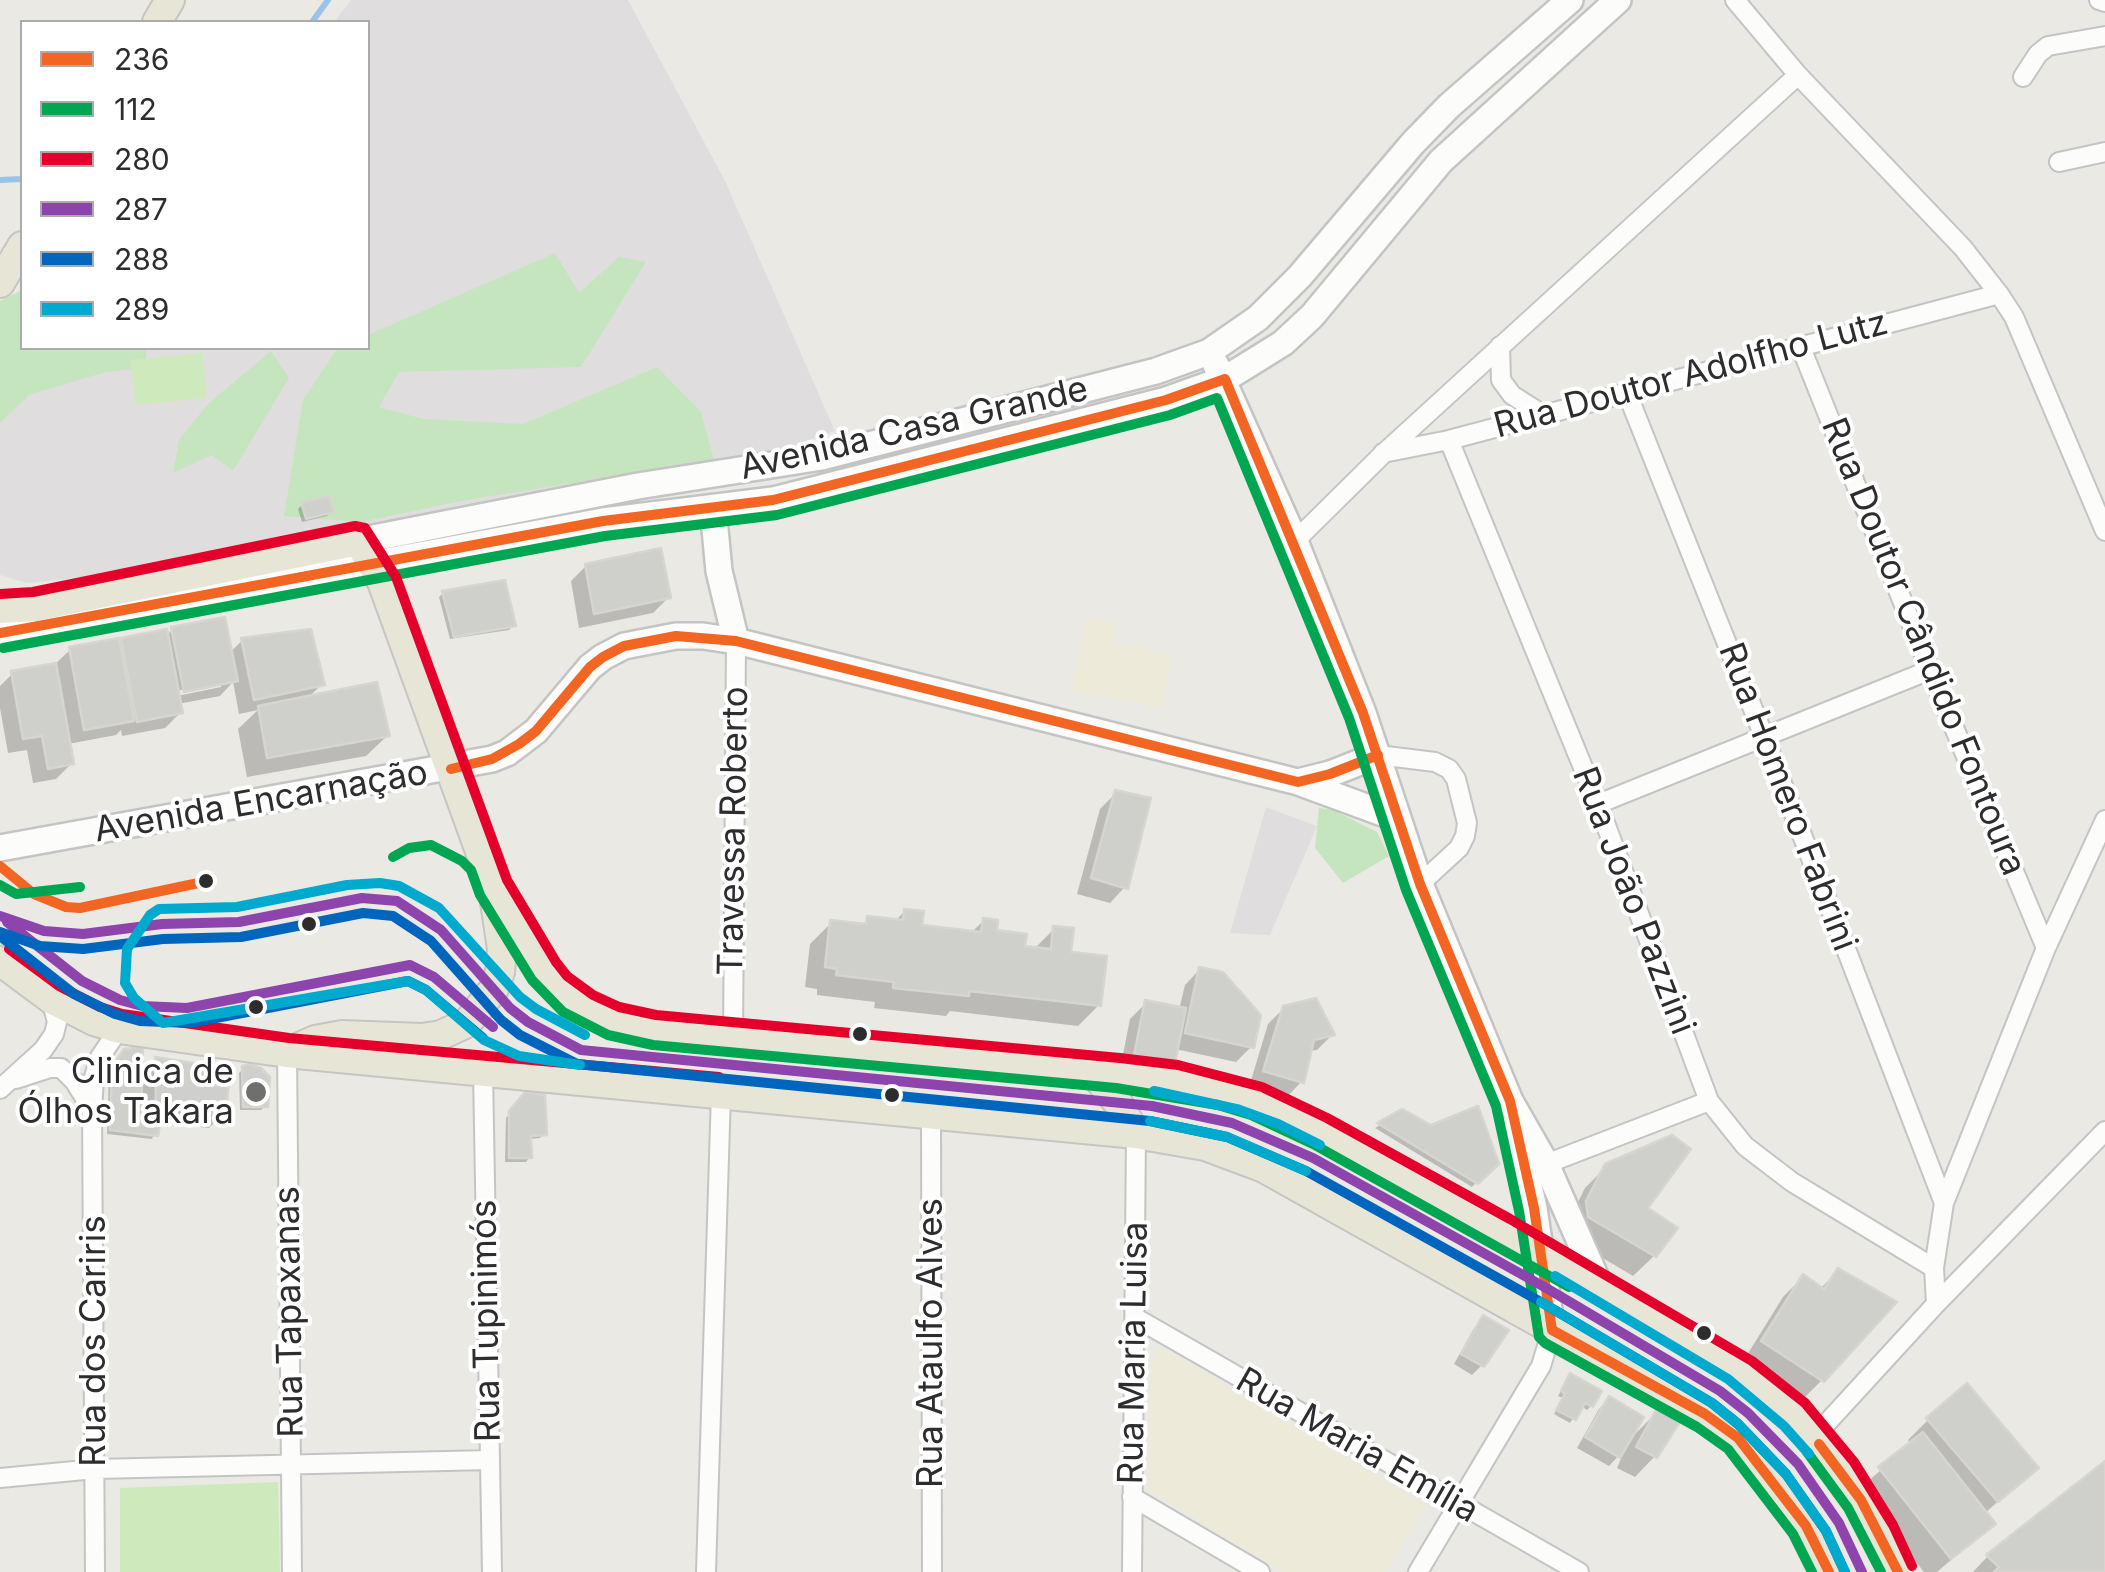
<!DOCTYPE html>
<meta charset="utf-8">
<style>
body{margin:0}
#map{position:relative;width:2105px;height:1572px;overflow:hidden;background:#eae9e4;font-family:Inter,sans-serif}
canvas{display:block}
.legend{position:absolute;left:20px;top:20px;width:350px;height:330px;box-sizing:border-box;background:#fff;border:2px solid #ababab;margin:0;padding:12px 18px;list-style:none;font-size:30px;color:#2d2d2d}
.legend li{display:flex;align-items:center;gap:20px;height:50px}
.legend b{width:50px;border:2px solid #ababab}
</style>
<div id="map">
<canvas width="2105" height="1572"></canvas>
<ul class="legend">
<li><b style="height:12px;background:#f26522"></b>236</li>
<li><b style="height:12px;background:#00a651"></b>112</li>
<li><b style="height:12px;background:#e4002b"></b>280</li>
<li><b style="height:12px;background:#8e44ad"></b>287</li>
<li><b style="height:12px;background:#0065bd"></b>288</li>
<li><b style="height:12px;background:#00a9ce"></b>289</li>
</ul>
</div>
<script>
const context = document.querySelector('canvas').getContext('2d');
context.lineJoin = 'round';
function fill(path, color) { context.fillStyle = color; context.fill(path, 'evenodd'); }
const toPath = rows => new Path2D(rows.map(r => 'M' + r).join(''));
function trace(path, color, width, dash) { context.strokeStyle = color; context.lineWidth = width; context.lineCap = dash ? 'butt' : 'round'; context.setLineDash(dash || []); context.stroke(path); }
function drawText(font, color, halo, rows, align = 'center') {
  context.font = font + ' Inter,sans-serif'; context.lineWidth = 8; context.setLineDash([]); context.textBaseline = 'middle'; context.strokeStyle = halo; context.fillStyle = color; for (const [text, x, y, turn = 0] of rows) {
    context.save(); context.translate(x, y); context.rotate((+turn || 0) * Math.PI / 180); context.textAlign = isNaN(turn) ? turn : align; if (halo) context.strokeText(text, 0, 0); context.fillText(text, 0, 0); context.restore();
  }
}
fill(toPath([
 [351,0,628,0,725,181,835,431,734,467,277,547,119,574,27,583,0,575,0,342,22,348,368,348,368,22,334,22],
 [1266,807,1317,826,1270,935,1230,933]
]), '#e0dddf');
fill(toPath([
 [1086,617,1117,624,1114,642,1171,655,1163,709,1070,690],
 [1158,1349,1172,1352,1425,1506,1385,1572,1282,1572,1148,1489,1151,1363]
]), '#edeada');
fill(toPath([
 [555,253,579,293,619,257,646,262,581,367,399,372,379,407,423,419,523,424,657,367,701,412,714,460,461,501,361,522,284,516,303,400,337,349,368,348,368,335],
 [22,290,22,348,147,348,145,368,106,372,29,395,0,423,0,301],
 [271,351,289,378,233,471,212,455,173,473,179,440,208,404],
 [1319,808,1333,810,1377,832,1389,856,1343,883,1315,848],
 [0,938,73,993,66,993,0,944]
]), '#c5e5be');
fill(toPath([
 [203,353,206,398,136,405,130,360],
 [278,1482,280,1572,120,1572,120,1488]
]), '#cee9bc');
fill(toPath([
 [302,505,331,512,327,516,302,522,298,509],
 [586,566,668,598,653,613,579,628,571,581],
 [443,593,513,625,509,630,450,639,439,597],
 [172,630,229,653,243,640,322,684,307,699,387,736,366,756,247,777,238,729,258,710,239,714,233,682,220,696,178,704,180,713,165,728,122,736,121,730,116,735,68,744,72,763,56,779,33,783,27,750,8,753,0,708,0,686,12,674,53,666,70,650,166,636],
 [221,682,221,687,172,697,171,692],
 [1116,793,1125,887,1110,903,1077,894,1100,809],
 [905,911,920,928,971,933,984,920,994,933,1023,948,1033,950,1054,929,1099,1005,1078,1026,950,1011,946,1016,874,1008,875,1002,817,995,817,989,805,987,810,944,831,923,861,926,868,919,894,922],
 [1200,969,1251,1047,1236,1062,1175,1049,1173,1062,1157,1077,1120,1070,1130,1019,1146,1003,1179,1010,1185,985],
 [1284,1008,1332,1035,1317,1050,1308,1051,1302,1081,1287,1097,1249,1087,1268,1024],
 [120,1056,140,1076,156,1060,224,1113,209,1128,158,1122,152,1139,107,1134,109,1073],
 [243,1069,266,1106,261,1110,240,1110,239,1073],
 [526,1094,544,1134,540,1138,529,1139,530,1157,526,1162,505,1162,506,1118],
 [1402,1112,1431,1128,1496,1163,1472,1187,1375,1128],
 [1607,1166,1645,1209,1654,1256,1633,1276,1569,1238,1567,1224,1585,1188],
 [1838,1271,1822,1380,1801,1401,1742,1363,1783,1297,1803,1277,1820,1289],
 [1484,1318,1482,1365,1472,1375,1454,1364,1474,1328],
 [1567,1380,1591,1406,1587,1410,1581,1406,1570,1423,1554,1414,1563,1398,1558,1396],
 [1609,1399,1631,1438,1658,1411,1655,1456,1635,1477,1617,1468,1625,1449,1609,1466,1577,1448,1599,1409],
 [1928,1420,2036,1468,1985,1513,1993,1524,1937,1572,1924,1572,1859,1489,1911,1444,1908,1440],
 [2105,1464,2105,1572,1973,1572,1987,1557]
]), '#0003');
trace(toPath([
 [312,22,328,0],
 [0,180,22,179]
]), '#9ac3ea', 6);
const building = toPath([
 [330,497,334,512,306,519,301,502,330,497],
 [661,548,671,598,594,614,585,564,661,548],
 [505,580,516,626,454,637,442,591,505,580],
 [225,617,238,681,184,692,171,627,225,617],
 [167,629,183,713,137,722,121,638,167,629],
 [311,629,325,685,254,700,241,638,311,629],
 [119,638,134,721,84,730,69,647,119,638],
 [56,663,74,764,48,769,42,736,23,739,11,671,56,663],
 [377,682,390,736,267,758,258,706,377,682],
 [1115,790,1151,798,1128,889,1091,878,1115,790],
 [904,909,924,911,922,925,981,932,983,918,998,920,997,930,1027,934,1025,946,1051,949,1053,926,1074,928,1071,952,1107,956,1101,1006,969,991,969,996,893,988,894,982,836,975,837,969,825,967,830,920,866,924,867,916,903,920,904,909],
 [1199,967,1223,972,1261,1015,1254,1048,1185,1033,1199,967],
 [1316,998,1335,1035,1314,1040,1304,1083,1263,1071,1283,1006,1316,998],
 [1145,1000,1186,1008,1175,1063,1134,1055,1145,1000],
 [143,1047,141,1119,161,1118,158,1136,110,1130,112,1067,124,1049,143,1047],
 [155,1057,230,1069,226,1114,156,1106,155,1057],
 [249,1064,261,1068,270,1077,268,1107,243,1107,242,1066,249,1064],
 [525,1092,545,1095,547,1135,531,1136,532,1158,509,1158,509,1111,525,1092],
 [1478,1106,1499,1164,1478,1184,1377,1123,1402,1109,1431,1125,1478,1106],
 [1672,1135,1691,1149,1648,1208,1678,1228,1656,1257,1588,1217,1586,1201,1605,1164,1672,1135],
 [1838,1268,1897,1302,1824,1382,1761,1341,1803,1274,1824,1289,1838,1268],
 [1483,1315,1509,1330,1484,1367,1461,1354,1483,1315],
 [1570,1373,1602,1391,1593,1407,1585,1403,1576,1420,1556,1410,1565,1394,1561,1391,1570,1373],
 [1967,1383,2039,1468,1998,1502,1926,1418,1967,1383],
 [1609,1396,1644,1417,1620,1458,1585,1437,1609,1396],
 [1657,1408,1681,1420,1657,1458,1636,1447,1657,1408],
 [1923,1432,1996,1524,1951,1559,1878,1467,1923,1432],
 [2105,1461,2105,1572,1994,1572,1999,1567,1986,1555,2105,1461]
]);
fill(building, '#cfcfcb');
trace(building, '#d6d5d0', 2.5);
const street = toPath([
 [1735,0,1798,75,1963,248,1999,294,2014,317,2105,531],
 [2099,0,2105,2],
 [2023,77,2038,54,2048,46,2105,36],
 [2059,162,2105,152],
 [1800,345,1930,670,2046,948],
 [1500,346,1501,380,1512,395,1542,414],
 [1627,393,1765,739,1944,1203],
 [1449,440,1598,804,1709,1101,1745,1146,1792,1182,1934,1268],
 [1383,453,1449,440,1999,294],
 [1295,541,1383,454,1798,75],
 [1378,755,1435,762,1449,769,1456,779,1467,823,1465,836,1459,848,1420,884],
 [1598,804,1930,670],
 [733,1037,736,641],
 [287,1053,292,1572],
 [483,1071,492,1572],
 [16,1079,50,1068,61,1068,75,1082,92,1110],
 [0,1089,43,1050,54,1034,57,1022,51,999],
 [931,1114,932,1572],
 [1546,1164,1709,1101],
 [1936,1304,1934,1268,1944,1203,2046,948,2105,820],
 [1136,1318,1579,1572],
 [1814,1437,1936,1304,2105,1131],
 [0,1478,95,1469,490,1460],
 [1132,1497,1260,1572],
 [95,1572,92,1111,94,1077,100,1057,119,1029],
 [706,1572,721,1093],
 [1132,1572,1136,1134],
 [1418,1572,1541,1366,1552,1330]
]);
const secondary = toPath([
 [1216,365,1295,541,1363,713,1420,884,1510,1101,1546,1164,1600,1287],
 [713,508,719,571,736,641],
 [358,541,638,486,822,457,1156,371,1209,352,1258,318,1300,276,1413,143,1449,106,1570,0],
 [0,633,603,521,773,500,1166,400,1225,379,1283,343,1312,316,1441,161,1618,0],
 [1298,782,1330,774,1378,755],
 [0,848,492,759,507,753,536,731,590,667,603,657,624,646,676,636,703,636,736,641,1298,782,1396,818],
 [1515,1125,1534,1208,1552,1330]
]);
const primary = toPath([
 [157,22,170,0],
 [0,283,22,246],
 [0,609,35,607,358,541,382,582,493,887,544,971,557,987,585,1008,614,1021,654,1030,1118,1073,1174,1080,1256,1101,1320,1131,1503,1232,1743,1373,1794,1414,1842,1472,1880,1533,1898,1572],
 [0,961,51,999,94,1021,119,1029,287,1053,1136,1134,1205,1146,1264,1168,1724,1426,1762,1465,1806,1526,1829,1572],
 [297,1048,315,1040,342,1035,422,1038,441,1035,467,1023,494,989,500,972,502,949,495,902],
 [1091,1070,1118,1103,1136,1134]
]);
trace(street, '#c4c4c4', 22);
trace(secondary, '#c4c4c4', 30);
trace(primary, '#c6c5c3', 32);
trace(street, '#fcfcfb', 18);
trace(secondary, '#fcfcfb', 25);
trace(primary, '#e7e6d6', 28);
trace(toPath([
 [0,633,603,521,773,500,1166,400,1225,379,1363,713,1420,884,1510,1101,1534,1208,1552,1330,1705,1414,1738,1438,1806,1526,1829,1572],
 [451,769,492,759,519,744,536,731,590,667,603,657,624,646,676,636,736,641,1298,782,1330,774,1378,755],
 [0,866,34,894,66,907,80,908,208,881],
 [1819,1444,1861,1500,1898,1572]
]), '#f26522', 10);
trace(toPath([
 [3,648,605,536,777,515,1170,415,1217,398,1349,718,1406,890,1496,1106,1519,1211,1539,1337,1545,1343,1697,1427,1728,1449,1793,1534,1812,1572],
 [393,857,409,848,431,845,462,861,471,870,480,895,532,980,563,1012,608,1035,653,1045,1116,1088,1218,1105,1251,1115,1313,1144,1569,1287],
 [0,885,16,894,80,887],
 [1807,1452,1848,1508,1881,1572]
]), '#00a651', 10);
trace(toPath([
 [0,594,33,592,355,526,365,528,396,577,507,880,556,962,567,976,593,995,619,1007,656,1015,1120,1058,1178,1065,1262,1087,1327,1118,1510,1219,1752,1361,1805,1403,1854,1462,1893,1525,1912,1566],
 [9,949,59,986,100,1007,122,1014,289,1038,719,1077]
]), '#e4002b', 10);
trace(toPath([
 [0,916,44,931,83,934,162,924,239,922,362,898,397,901,441,930,510,1008,528,1022,581,1050,1152,1106,1232,1123,1313,1158,1548,1289,1720,1391,1748,1413,1798,1464,1839,1523,1862,1572],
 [7,922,82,981,120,1000,142,1006,187,1008,410,965,434,977,493,1027]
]), '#8e44ad', 10);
trace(toPath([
 [0,932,40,946,83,949,163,939,241,937,363,913,393,916,431,941,501,1020,520,1035,577,1064,1150,1121,1227,1137,1306,1171,1541,1302,1712,1403,1738,1424,1786,1474,1826,1531,1845,1572],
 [0,936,74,994,115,1014,140,1021,190,1023,408,981,426,990,483,1038]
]), '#0065bd', 10);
trace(toPath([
 [580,1065,519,1056,484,1040,426,990,408,981,163,1023,134,998,125,983,127,949,150,915,159,909,237,907,347,885,380,883,399,886,439,908,520,997,536,1009,585,1035],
 [1154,1091,1236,1109],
 [1237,1109,1278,1124,1320,1145],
 [1150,1121,1227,1137,1306,1171],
 [1555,1276,1728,1379,1784,1426,1809,1454],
 [1541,1302,1712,1403,1738,1424,1786,1474,1826,1531,1845,1572]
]), '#00a9ce', 10);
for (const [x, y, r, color] of [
 [206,881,9,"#2d2d2d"],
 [309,924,9,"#2d2d2d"],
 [256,1007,9,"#2d2d2d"],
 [860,1034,9,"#2d2d2d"],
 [256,1092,12,"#6f6f6d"],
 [892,1095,9,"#2d2d2d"],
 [1704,1333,9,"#2d2d2d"]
]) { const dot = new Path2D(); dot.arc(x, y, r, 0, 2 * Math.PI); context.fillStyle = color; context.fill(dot); trace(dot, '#fff', 4); }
drawText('35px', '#2d2d2d', '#fff', [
 ["Rua Doutor Adolfho Lutz",1691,375,-15],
 ["Avenida Casa Grande",914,429,-13],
 ["Rua Doutor Cândido Fontoura",1923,647,68],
 ["Rua Homero Fabrini",1787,797,69],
 ["Avenida Encarnação",261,802,-10],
 ["Travessa Roberto",734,831,-89],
 ["Rua João Pazzini",1633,901,69],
 ["Rua Tapaxanas",290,1312,-91],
 ["Rua Tupinimós",487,1321,-91],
 ["Rua dos Cariris",94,1341,-90],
 ["Rua Ataulfo Alves",931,1343,-90],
 ["Rua Maria Luisa",1134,1353,-89],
 ["Rua Maria Emília",1357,1446,30]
]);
drawText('35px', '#2d2d2d', '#fff', [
 ["Clinica de",234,1072],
 ["Ólhos Takara",234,1112]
], 'right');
</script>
